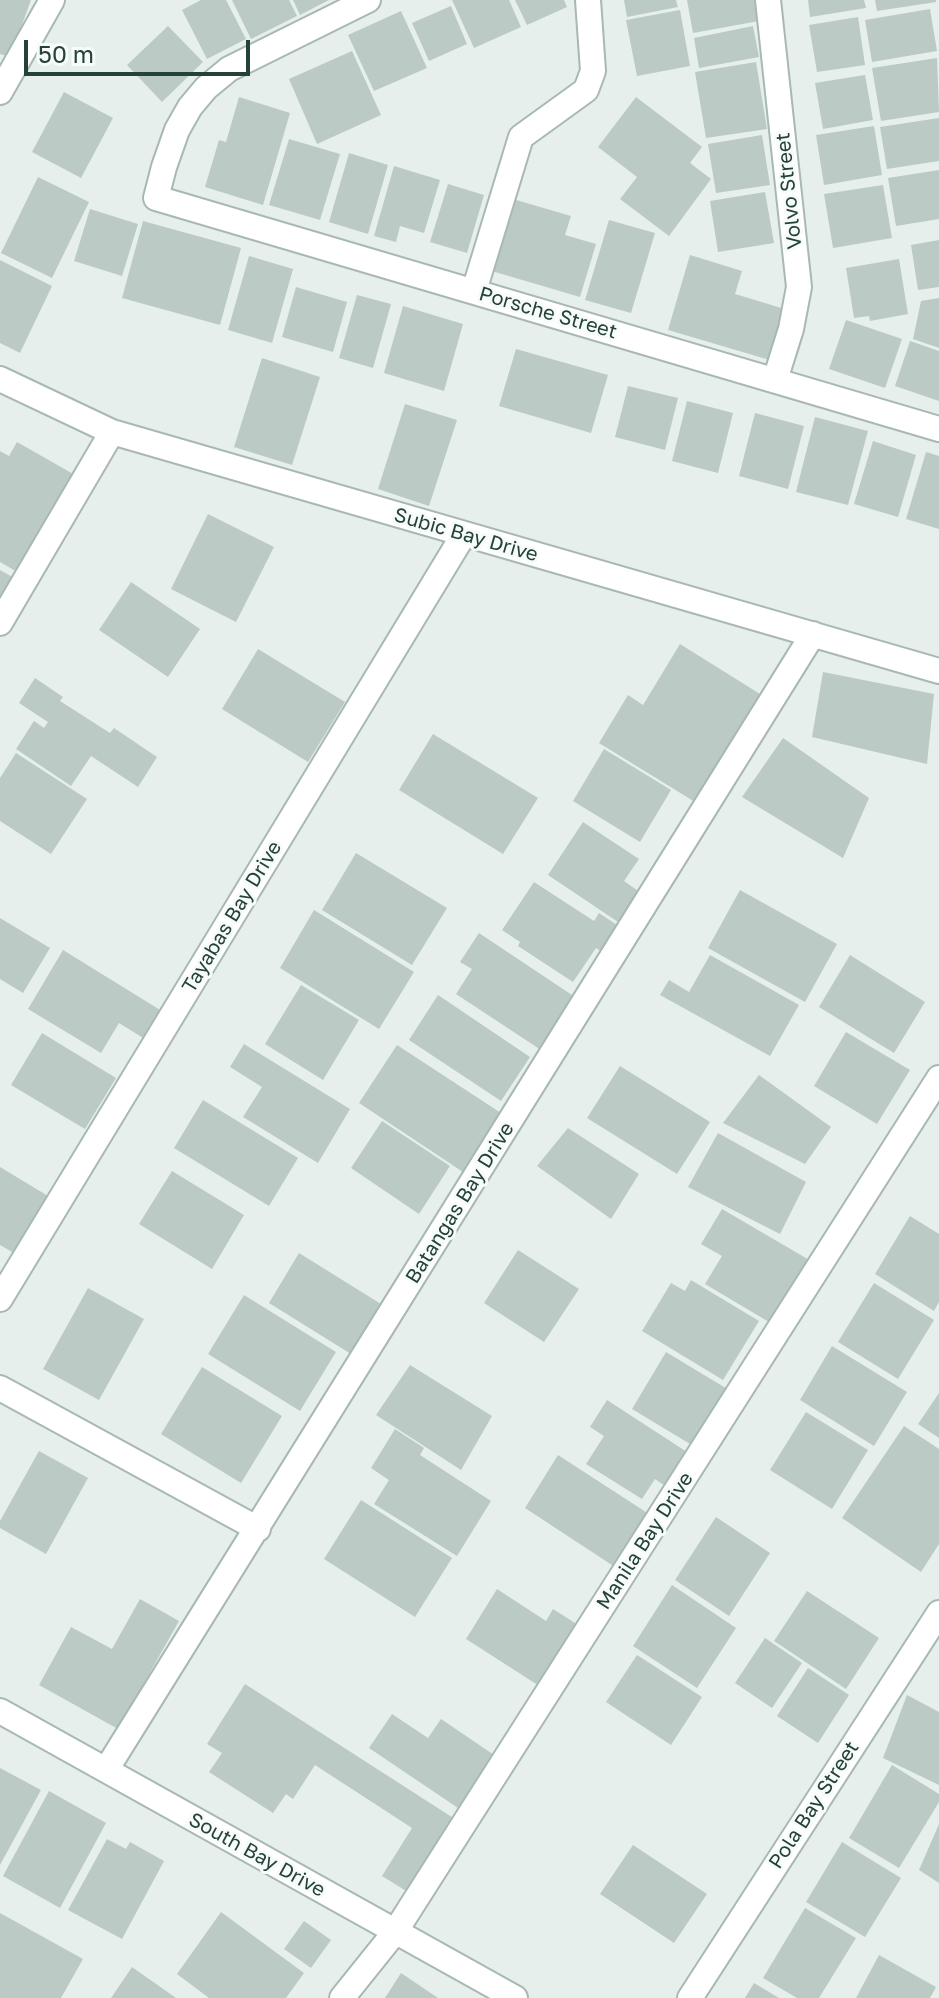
<!DOCTYPE html>
<style>
body{margin:0}
#map{position:relative;width:939px;height:1998px;overflow:hidden;background:#e6efeb;font-family:"Golos Text",sans-serif}
canvas{display:block}
.scale{position:absolute;left:24px;top:40px;width:226px;height:36px;box-sizing:border-box;border:4px solid #24423a;border-top:0;padding-left:10px;font-size:24px;line-height:28px;white-space:nowrap;color:#24423a;-webkit-text-stroke:6px #f7fbf9;paint-order:stroke}
</style>
<div id="map">
<canvas width="939" height="1998"></canvas>
<div class="scale">50 m</div>
</div>
<script>
const context = document.querySelector('canvas').getContext('2d');
context.lineJoin = 'round';
function fill(path, color) { context.fillStyle = color; context.fill(path, 'evenodd'); }
const toPath = rows => new Path2D(rows.map(r => 'M' + r).join(''));
function trace(path, color, width, dash) { context.strokeStyle = color; context.lineWidth = width; context.lineCap = dash ? 'butt' : 'round'; context.setLineDash(dash || []); context.stroke(path); }
function drawText(font, color, halo, rows, align = 'center') {
  context.font = font + ' "Golos Text",sans-serif'; context.lineWidth = 6; context.setLineDash([]); context.textBaseline = 'middle'; context.strokeStyle = halo; context.fillStyle = color; for (const [text, x, y, turn = 0] of rows) {
    context.save(); context.translate(x, y); context.rotate((+turn || 0) * Math.PI / 180); context.textAlign = isNaN(turn) ? turn : align; if (halo) context.strokeText(text, 0, 0); context.fillText(text, 0, 0); context.restore();
  }
}
fill(toPath([
 [0,0,31,0,10,57,0,54],
 [201,0,226,0,246,39,207,59,182,10],
 [232,0,289,0,297,16,251,39],
 [293,0,329,0,300,15],
 [452,0,509,0,521,27,474,48],
 [515,0,564,0,567,7,527,25],
 [624,0,676,0,678,7,627,17],
 [687,0,755,0,759,21,693,33],
 [808,0,864,0,866,8,810,17],
 [875,0,936,0,936,2,877,11],
 [451,6,467,44,429,61,412,23],
 [930,9,937,51,872,62,865,20],
 [680,10,690,66,637,76,626,20],
 [401,11,427,68,374,91,348,35],
 [858,17,865,65,817,72,809,25],
 [168,26,203,62,162,102,127,65],
 [753,26,759,57,699,68,694,38],
 [352,51,381,115,317,144,289,79],
 [937,58,939,112,881,121,872,68],
 [756,62,767,129,706,138,695,72],
 [865,75,873,120,823,129,815,83],
 [64,92,113,118,81,178,32,152],
 [239,97,290,113,263,205,205,187,219,140,226,142],
 [636,97,702,147,690,163,711,179,669,236,620,199,637,177,598,147],
 [939,118,939,161,887,169,880,127],
 [874,126,882,175,824,185,816,135],
 [762,135,770,185,716,193,708,144],
 [289,139,340,154,320,220,269,205],
 [349,153,388,165,368,234,329,222],
 [394,166,440,180,424,233,400,226,396,242,374,236],
 [939,170,939,219,896,226,888,178],
 [38,177,89,202,52,278,1,253],
 [448,184,484,195,467,253,430,242],
 [883,185,892,238,833,248,824,194],
 [765,192,774,243,718,252,710,201],
 [506,197,571,216,565,235,596,244,580,297,485,269],
 [90,209,138,224,122,276,74,261],
 [609,220,655,233,631,313,585,300],
 [143,221,241,248,220,325,122,298],
 [939,240,939,287,918,290,911,245],
 [690,255,742,271,735,294,788,310,773,361,668,330],
 [249,256,293,269,272,343,228,330],
 [899,259,908,314,870,321,869,316,854,318,846,268],
 [0,260,52,286,20,353,0,343],
 [296,287,347,302,333,352,282,337],
 [357,295,391,304,373,368,339,358],
 [939,298,939,348,913,339,921,301],
 [403,306,463,324,444,391,384,373],
 [846,320,902,339,885,388,829,369],
 [910,341,939,351,939,401,895,386],
 [516,349,608,375,591,433,499,406],
 [262,358,320,377,292,465,234,447],
 [628,386,678,398,665,450,615,437],
 [687,401,733,413,718,473,672,461],
 [405,404,457,420,429,506,378,489],
 [755,413,804,426,788,489,739,476],
 [815,417,868,431,848,505,796,492],
 [873,441,916,455,898,517,854,504],
 [17,442,75,475,19,573,0,562,0,451,9,456],
 [926,452,939,456,939,529,906,519],
 [208,514,274,547,236,622,171,589],
 [0,570,16,579,0,607],
 [131,582,200,629,168,677,99,630],
 [680,644,760,694,695,802,599,743,628,695,643,705],
 [258,649,345,702,308,762,222,709],
 [823,672,934,694,927,764,812,737],
 [35,678,63,697,60,701,110,733,114,728,157,757,138,787,91,756,71,786,16,749,34,721,44,728,48,722,19,703],
 [433,734,538,798,503,854,399,790],
 [783,738,869,798,843,858,742,797],
 [604,749,671,790,640,842,573,801],
 [16,753,87,799,51,854,0,821,0,778],
 [583,822,639,859,624,881,644,895,624,926,548,875],
 [356,853,447,908,412,965,322,910],
 [534,882,594,921,599,913,623,929,607,955,596,948,573,982,518,946,520,942,502,930],
 [740,890,837,944,805,1002,708,948],
 [314,910,414,972,379,1029,280,968],
 [0,918,50,948,23,993,0,979],
 [479,933,575,997,541,1050,456,994,472,969,460,962],
 [63,950,165,1013,148,1041,119,1023,101,1053,28,1009],
 [710,955,799,1005,770,1056,660,995,669,980,689,992],
 [850,955,925,1002,894,1053,819,1007],
 [301,985,359,1020,323,1080,265,1044],
 [438,995,530,1057,501,1101,409,1040],
 [846,1032,910,1070,877,1124,814,1086],
 [42,1033,116,1078,85,1129,11,1085],
 [244,1044,350,1109,318,1163,243,1117,262,1087,230,1067],
 [397,1045,501,1113,463,1172,359,1103],
 [620,1066,710,1122,677,1174,587,1118],
 [759,1075,831,1127,805,1164,723,1123],
 [203,1100,298,1158,269,1206,174,1148],
 [382,1121,450,1166,419,1214,351,1168],
 [568,1128,639,1174,611,1219,537,1166],
 [718,1133,806,1182,780,1234,688,1187],
 [0,1167,53,1199,19,1256,0,1245],
 [172,1171,244,1215,212,1269,139,1224],
 [722,1209,811,1261,774,1325,705,1284,722,1256,701,1244],
 [910,1216,939,1234,939,1302,934,1311,875,1274],
 [518,1250,579,1289,544,1342,484,1303],
 [299,1253,381,1304,351,1354,269,1303],
 [691,1280,759,1321,723,1380,642,1331,671,1283,685,1291],
 [874,1283,934,1320,898,1379,838,1342],
 [88,1288,144,1319,99,1400,43,1369],
 [244,1295,336,1352,300,1411,208,1354],
 [832,1346,907,1392,874,1446,800,1400],
 [666,1352,734,1393,700,1450,632,1409],
 [410,1365,492,1416,461,1470,376,1415],
 [202,1367,282,1416,241,1483,161,1434],
 [939,1393,939,1438,918,1424],
 [607,1400,687,1452,665,1486,655,1479,642,1499,586,1464,604,1436,590,1427],
 [806,1412,868,1450,832,1509,770,1470],
 [904,1426,939,1449,939,1544,921,1572,842,1518],
 [395,1429,424,1448,420,1455,491,1501,457,1556,374,1504,389,1480,371,1468],
 [39,1451,88,1478,46,1554,0,1528,0,1521],
 [558,1455,652,1516,618,1569,525,1508],
 [361,1500,452,1558,415,1617,324,1559],
 [716,1517,770,1553,729,1616,675,1580],
 [672,1585,736,1628,697,1688,633,1646],
 [497,1589,546,1621,553,1609,583,1628,544,1689,466,1639],
 [807,1591,879,1638,846,1689,774,1641],
 [140,1599,179,1621,118,1729,39,1685,71,1627,112,1649],
 [765,1638,802,1663,772,1708,735,1683],
 [637,1655,702,1697,671,1745,606,1702],
 [808,1668,849,1695,818,1743,777,1716],
 [245,1684,458,1821,411,1894,382,1876,412,1828,315,1765,293,1799,286,1794,273,1813,209,1772,222,1753,207,1744],
 [907,1695,939,1712,939,1785,883,1758],
 [392,1714,428,1738,441,1719,497,1757,461,1810,369,1748],
 [892,1765,939,1794,939,1802,899,1868,849,1838],
 [0,1768,41,1790,0,1865],
 [49,1791,106,1823,60,1908,3,1876],
 [939,1824,939,1883,919,1870],
 [107,1839,126,1849,130,1842,164,1861,122,1939,68,1910],
 [842,1842,901,1878,865,1937,806,1902],
 [633,1845,707,1894,674,1943,600,1894],
 [805,1908,856,1938,819,1998,797,1998,763,1978],
 [221,1912,304,1973,286,1998,209,1998,177,1974],
 [0,1913,83,1959,61,1998,0,1998],
 [304,1921,331,1940,311,1968,284,1949],
 [879,1955,936,1987,930,1998,856,1998],
 [132,1967,176,1998,111,1998],
 [401,1973,438,1998,385,1998],
 [754,1983,779,1998,745,1998]
]), '#bbcac4');
const minor = toPath([
 [368,0,229,69,206,88,190,107,177,130,164,167,156,198,939,429],
 [768,0,799,287,791,329,775,380],
 [0,92,52,0],
 [474,291,521,137,586,90,593,71,588,0],
 [0,379,112,432,939,671],
 [0,623,112,432],
 [0,1299,464,534],
 [0,1388,258,1529],
 [0,1711,515,1998],
 [106,1770,813,634],
 [342,1998,395,1932,939,1078],
 [690,1998,939,1613]
]);
trace(minor, '#a8b8b2', 28);
trace(minor, '#fff', 24);
drawText('20px', '#24423a', '#f7fbf9', [
 ["Volvo Street",789,191,-96],
 ["Porsche Street",548,313,16],
 ["Subic Bay Drive",466,535,16],
 ["Tayabas Bay Drive",232,917,-59],
 ["Batangas Bay Drive",460,1203,-58],
 ["Manila Bay Drive",645,1541,-57],
 ["Pola Bay Street",814,1805,-57],
 ["South Bay Drive",257,1855,29]
]);
</script>
